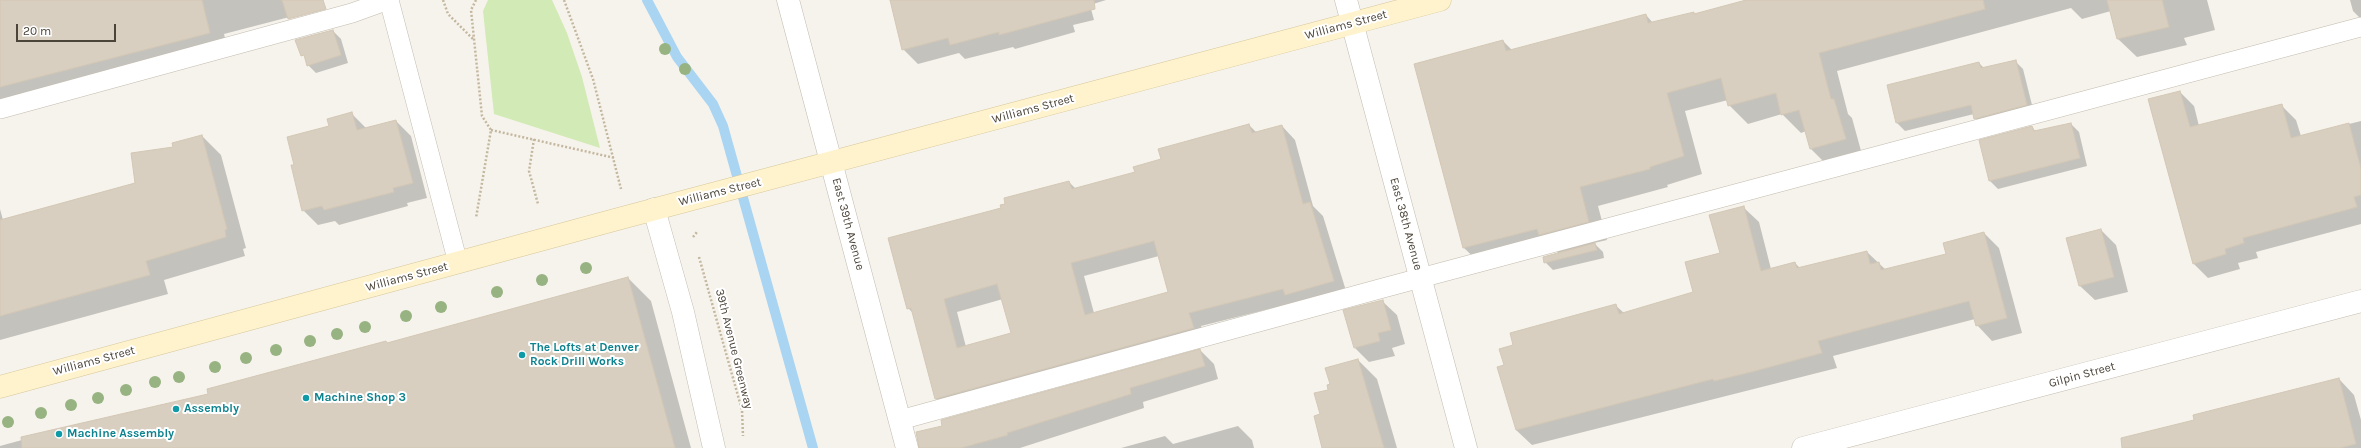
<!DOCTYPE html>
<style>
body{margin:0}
#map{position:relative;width:2361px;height:448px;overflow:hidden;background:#f6f3ec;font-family:Karla,sans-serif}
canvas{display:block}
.scale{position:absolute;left:16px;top:24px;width:100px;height:18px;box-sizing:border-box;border:2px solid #4b4439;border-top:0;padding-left:5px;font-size:12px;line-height:14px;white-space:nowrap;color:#4b4439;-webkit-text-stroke:3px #fff;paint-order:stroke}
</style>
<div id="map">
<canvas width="2361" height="448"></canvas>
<div class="scale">20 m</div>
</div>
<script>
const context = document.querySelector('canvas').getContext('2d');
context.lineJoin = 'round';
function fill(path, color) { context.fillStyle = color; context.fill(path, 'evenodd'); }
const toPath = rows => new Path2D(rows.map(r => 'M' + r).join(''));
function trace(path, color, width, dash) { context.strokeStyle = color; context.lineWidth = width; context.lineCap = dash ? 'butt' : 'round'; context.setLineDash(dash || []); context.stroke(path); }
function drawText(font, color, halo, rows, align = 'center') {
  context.font = font + ' Karla,sans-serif'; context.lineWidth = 4; context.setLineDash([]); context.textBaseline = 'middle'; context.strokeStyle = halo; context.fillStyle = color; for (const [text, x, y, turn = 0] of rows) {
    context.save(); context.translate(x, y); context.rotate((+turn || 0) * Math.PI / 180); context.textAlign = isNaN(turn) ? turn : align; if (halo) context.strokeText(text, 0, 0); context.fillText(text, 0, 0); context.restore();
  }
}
fill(toPath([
 [488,0,552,0,567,33,582,77,600,148,494,114,483,11]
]), '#d2eab5');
fill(toPath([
 [0,0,298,0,301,14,224,34,228,51,0,110],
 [891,0,1106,0,1090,5,1094,20,1073,25,1075,32,1015,49,1013,47,965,59,959,53,918,64,903,49],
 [1768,0,2207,0,2215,30,2184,38,2187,45,2137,57,2118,39,2111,11,2082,19,2071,8,1837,71,1848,114,1852,118,1863,158,1829,167,1811,149,1806,131,1801,133,1782,114,1748,124,1729,105,1728,100,1685,111,1702,174,1667,185,1668,187,1598,206,1607,240,1594,243,1603,252,1604,258,1553,270,1545,262,1559,254,1552,247,1483,266,1464,248,1415,64,1503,41,1513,51,1646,15,1653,23,1694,13,1695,15],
 [2350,0,2361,0,2361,19,2353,11],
 [333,31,341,39,348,63,316,73,308,65],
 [2015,61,2023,69,2034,113,1983,126,1975,118,1974,114,1905,131,1897,123,1888,86,1979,63,1984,68],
 [2180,92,2194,106,2199,126,2282,106,2296,120,2301,136,2361,121,2361,224,2256,252,2258,258,2238,263,2240,269,2208,278,2194,264],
 [351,113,366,128,396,121,411,136,427,198,407,203,408,206,339,225,335,221,318,225,303,210,295,165,330,126],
 [2071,124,2079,132,2087,166,1998,189,1990,181,2032,127,2036,132],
 [1249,125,1257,133,1282,126,1295,140,1313,206,1323,216,1347,294,1299,308,1293,303,1201,326,1206,342,949,412,936,399,913,313,908,308,1002,209,1069,182,1076,189,1136,173,1162,160,1191,140],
 [1159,256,1169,293,1094,313,1084,276],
 [1003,299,1012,334,966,347,957,312],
 [202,136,221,155,246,248,243,249,245,256,164,280,168,294,0,340,0,209,3,220,137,184,174,148],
 [1743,207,1759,222,1771,269,1795,263,1800,268,1867,252,1886,270,1947,254,1984,233,1999,248,2022,333,1992,341,1977,325,1975,319,1833,356,1837,368,1532,445,1516,430,1505,365,1515,346,1615,305,1624,313,1694,293,1721,253],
 [2101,230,2116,245,2128,292,2095,300,2080,286],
 [628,278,651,301,691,448,0,448,0,446,77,425,210,394],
 [1382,301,1397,315,1405,344,1392,348,1395,356,1369,362,1355,348],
 [1200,350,1214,364,1218,379,1143,402,1144,408,1020,448,937,448],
 [1358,360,1377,379,1397,448,1323,448,1321,415,1330,390],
 [2339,379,2354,395,2361,420,2361,448,2160,448],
 [1238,426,1252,440,1254,448,1121,448,1165,436,1173,444]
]), '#0003');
trace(toPath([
 [647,0,677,57,713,104,723,126,813,448]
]), '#a9d4f2', 10);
const building = toPath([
 [0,0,202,0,210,33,0,87,0,0],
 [282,0,323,0,326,9,288,19,282,0],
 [890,0,1094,0,1095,9,999,35,999,32,950,45,948,38,902,50,890,0],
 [1746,0,1983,0,1985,9,1819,53,1831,99,1834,99,1846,139,1810,149,1799,110,1781,115,1776,93,1728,106,1721,78,1667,93,1684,156,1650,167,1650,169,1580,187,1589,222,1539,235,1537,229,1463,248,1414,64,1503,40,1506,51,1646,14,1648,23,1694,12,1694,14,1746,0],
 [2107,0,2162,0,2169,27,2117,39,2107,0],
 [333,30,341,55,307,66,304,55,301,56,295,40,333,30],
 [2016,60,2027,105,1974,119,1971,105,1896,123,1887,85,1979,62,1981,68,2016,60],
 [2180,91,2190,127,2282,104,2291,138,2349,123,2361,169,2361,195,2354,197,2357,207,2243,238,2244,243,2225,249,2226,254,2193,264,2148,99,2180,91],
 [352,112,357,130,396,120,413,183,393,188,394,192,324,210,322,206,302,211,291,165,294,165,287,137,329,126,327,119,352,112],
 [2071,123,2080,158,1989,181,1979,140,2032,126,2034,131,2071,123],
 [1249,124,1252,133,1282,125,1303,204,1310,202,1334,281,1285,295,1283,289,1189,313,1194,328,935,399,911,308,907,309,888,238,1001,208,1000,205,1005,204,1004,198,1069,181,1072,189,1135,172,1133,167,1161,159,1158,149,1249,124],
 [1154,241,1168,292,1085,315,1071,263,1154,241],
 [997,284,1011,333,957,348,944,299,997,284],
 [202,135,227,229,225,230,226,237,146,261,150,275,0,316,0,220,135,183,131,153,173,147,172,143,202,135],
 [1744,206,1761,271,1795,262,1797,268,1867,251,1870,264,1879,262,1881,270,1946,254,1943,243,1984,232,2007,318,1976,326,1969,301,1818,341,1822,353,1751,372,1714,381,1713,379,1516,430,1497,367,1504,365,1499,349,1513,345,1510,333,1616,304,1619,314,1693,292,1685,262,1720,253,1709,215,1744,206],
 [2101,229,2114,277,2079,286,2066,238,2101,229],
 [1595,243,1597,250,1544,263,1543,257,1595,243],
 [628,277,675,448,22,448,21,437,208,394,207,389,386,341,387,343,628,277],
 [1383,300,1391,330,1378,333,1380,341,1354,348,1343,310,1383,300],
 [1200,349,1205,366,1130,388,1131,394,1007,433,1008,435,961,448,919,448,916,432,942,426,941,420,1200,349],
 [1358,359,1384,448,1322,448,1314,416,1320,414,1314,393,1328,390,1327,385,1330,384,1325,368,1358,359],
 [2339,378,2356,444,2340,448,2122,448,2121,438,2194,420,2193,415,2339,378]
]);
fill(building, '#d8cfc1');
trace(building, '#d3c7b4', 1);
const lane = toPath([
 [389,0,458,263],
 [0,109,352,13,388,0],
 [900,420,1383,288,2361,27]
]);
const street = toPath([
 [788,0,907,448],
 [1346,0,1466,448],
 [654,209,683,312,714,448],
 [1803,448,2361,301]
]);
const secondary = toPath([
 [0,387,618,219,1440,0]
]);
trace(lane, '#c2bbae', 20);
trace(street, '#c2bbae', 23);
trace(secondary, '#d6c79b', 23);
trace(toPath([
 [443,0,448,14,474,40],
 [476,0,471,10,482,116,491,130,476,218],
 [564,0,593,79,621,189],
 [491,130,615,158],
 [534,139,529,171,538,204],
 [693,237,697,232],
 [699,257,742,410,743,436]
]), '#c4b79f', 2.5, [2, 2]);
trace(lane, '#fff', 19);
trace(street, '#fff', 22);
trace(secondary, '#fff3cd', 22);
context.fillStyle = '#97b381';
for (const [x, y] of [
 [665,49],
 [685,69],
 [586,268],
 [542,280],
 [497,292],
 [441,307],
 [406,316],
 [365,327],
 [337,334],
 [310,341],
 [276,350],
 [246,358],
 [215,367],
 [179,377],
 [155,382],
 [126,390],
 [98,398],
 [71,405],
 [41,413],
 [8,422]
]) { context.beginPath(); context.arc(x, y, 6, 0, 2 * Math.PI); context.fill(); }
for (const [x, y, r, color] of [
 [522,355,4,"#0f9aa8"],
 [306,398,4,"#0f9aa8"],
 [176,409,4,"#0f9aa8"],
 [59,434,4,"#0f9aa8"]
]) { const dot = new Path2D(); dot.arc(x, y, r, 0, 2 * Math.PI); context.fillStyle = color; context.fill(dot); trace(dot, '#fff', 1.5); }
drawText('12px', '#4b4439', '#fff', [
 ["Williams Street",1346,25,-15],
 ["Williams Street",1033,109,-15],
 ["Williams Street",720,192,-14],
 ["East 39th Avenue",848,224,75],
 ["East 38th Avenue",1406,224,75],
 ["Williams Street",407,277,-15],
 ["39th Avenue Greenway",734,349,76],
 ["Williams Street",94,361,-15],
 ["Gilpin Street",2082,375,-15]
]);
drawText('bold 12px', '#0d838f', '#fff', [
 ["The Lofts at Denver",530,348],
 ["Rock Drill Works",530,362],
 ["Machine Shop 3",314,398],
 ["Assembly",184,409],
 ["Machine Assembly",67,434]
], 'left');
</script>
